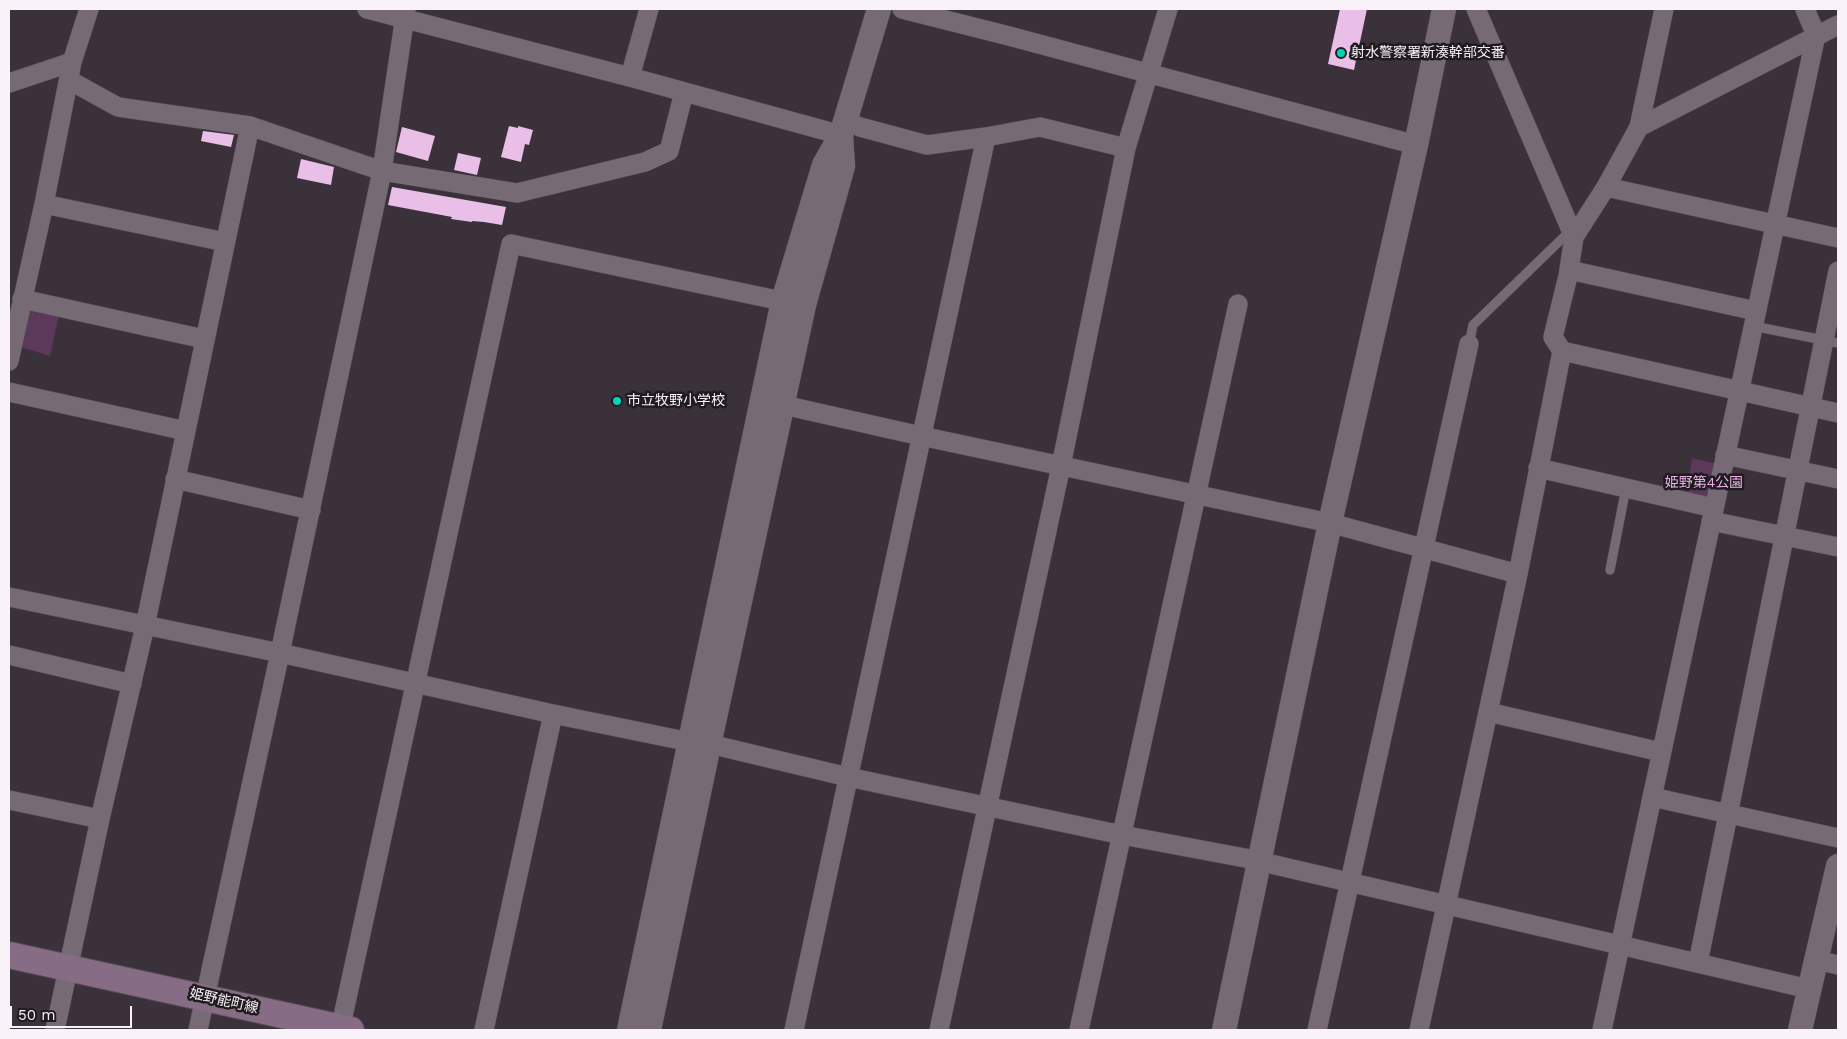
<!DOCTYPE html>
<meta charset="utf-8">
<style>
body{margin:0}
#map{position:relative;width:1847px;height:1039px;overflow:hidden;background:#3b313b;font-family:"Work Sans",sans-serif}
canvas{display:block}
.frame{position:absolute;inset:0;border:10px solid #f9f2f8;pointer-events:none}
.scale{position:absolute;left:10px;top:1006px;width:122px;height:22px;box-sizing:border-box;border:2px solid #f9f2f8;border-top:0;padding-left:6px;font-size:15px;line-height:18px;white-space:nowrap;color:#f9f2f8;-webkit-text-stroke:4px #1f1b1f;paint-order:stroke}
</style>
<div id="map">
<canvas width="1847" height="1039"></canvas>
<div class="frame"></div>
<div class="scale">50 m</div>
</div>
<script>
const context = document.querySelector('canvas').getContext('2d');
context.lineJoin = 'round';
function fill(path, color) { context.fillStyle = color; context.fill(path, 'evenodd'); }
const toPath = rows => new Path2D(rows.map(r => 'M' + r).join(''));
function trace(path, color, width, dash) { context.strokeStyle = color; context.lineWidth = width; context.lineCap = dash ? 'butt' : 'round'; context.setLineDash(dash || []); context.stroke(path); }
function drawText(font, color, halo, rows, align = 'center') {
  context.font = font + ' "Work Sans","Noto Sans JP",sans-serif'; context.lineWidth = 5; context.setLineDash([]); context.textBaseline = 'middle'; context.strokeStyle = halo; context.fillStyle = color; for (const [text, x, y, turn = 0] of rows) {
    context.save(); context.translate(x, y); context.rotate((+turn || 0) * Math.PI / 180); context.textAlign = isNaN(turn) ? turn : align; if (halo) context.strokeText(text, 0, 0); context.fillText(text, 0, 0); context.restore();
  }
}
fill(toPath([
 [28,304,60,310,50,356,18,346],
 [1692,458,1723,465,1714,508,1686,501]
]), '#5c395b');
fill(toPath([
 [1340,9,1367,9,1354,70,1328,64],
 [509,126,518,128,518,126,533,130,529,145,525,144,521,162,501,157],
 [402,127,435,136,428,161,396,152],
 [203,131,234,135,231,147,201,141],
 [458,153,481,158,477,175,454,170],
 [301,159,334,167,331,185,297,178],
 [392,187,506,207,502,225,484,222,472,221,472,222,451,219,452,217,388,205]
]), '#e9bfe7');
const service = toPath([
 [1753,326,1838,343],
 [1469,344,1473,325,1571,230],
 [1610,570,1626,488]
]);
const minor = toPath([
 [367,9,630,77,841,135],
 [902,9,1009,36,1416,145],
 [1476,9,1574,237],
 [630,77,649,9],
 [69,80,118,107,250,126,382,171,517,193,645,162,669,151,684,92],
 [9,83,72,62],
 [845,121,860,127,927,145,986,137,1040,127,1126,148],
 [1639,127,1838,25],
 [1606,187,1838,238],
 [44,204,225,242],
 [1569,270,1756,311],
 [22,299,204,339],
 [1562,351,1838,413],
 [9,361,44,204,72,62,89,9],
 [9,392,186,431],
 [770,402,921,436,1330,523,1518,574],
 [1725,455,1838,479],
 [1538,468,1714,508],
 [175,479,311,510],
 [1711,521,1838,547],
 [9,597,280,653,553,714,690,742,718,746,848,777,1122,835,1245,858,1809,989],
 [9,655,132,684],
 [1488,712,1661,752],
 [1652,797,1838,838],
 [9,800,100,819],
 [1816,960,1838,965],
 [1698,963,1838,271],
 [55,1030,100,819,145,626,250,126],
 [198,1030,280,653,382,171,406,9],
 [340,1030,511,244,796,304],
 [484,1030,553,714],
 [794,1030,986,137],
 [939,1030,1061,466,1126,148,1168,9],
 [1079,1030,1238,304],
 [1317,1030,1469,344],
 [1419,1030,1518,574,1562,351,1553,337,1568,276,1574,237,1606,187,1639,127,1664,9],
 [1602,1030,1816,35,1805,9]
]);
const tertiary = toPath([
 [629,1030,783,301,824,165,841,135,879,9],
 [649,1030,709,745,804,305,843,166,841,135],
 [1224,1030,1330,523,1416,145,1444,9],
 [1800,1030,1838,866]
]);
const secondary = toPath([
 [9,955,351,1030]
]);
trace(service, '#564d55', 10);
trace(minor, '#564d55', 20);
trace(tertiary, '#564d55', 25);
trace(secondary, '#564d55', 28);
trace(service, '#766a75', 9);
trace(minor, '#766a75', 19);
trace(tertiary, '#766a75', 24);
trace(secondary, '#876c86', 26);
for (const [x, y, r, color] of [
 [1341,53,5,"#00d5b7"],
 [617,401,5,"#00d5b7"]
]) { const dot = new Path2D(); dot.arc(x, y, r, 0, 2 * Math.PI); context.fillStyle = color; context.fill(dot); trace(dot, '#1f1b1f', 2); }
drawText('14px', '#f9f2f8', '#1f1b1f', [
 ["射水警察署新湊幹部交番",1351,53],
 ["市立牧野小学校",627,401]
], 'left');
drawText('14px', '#ecb0e9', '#1f1b1f', [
 ["姫野第4公園",1704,483]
]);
drawText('14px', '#f9f2f8', '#1f1b1f', [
 ["姫野能町線",224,1001,13]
]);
</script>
